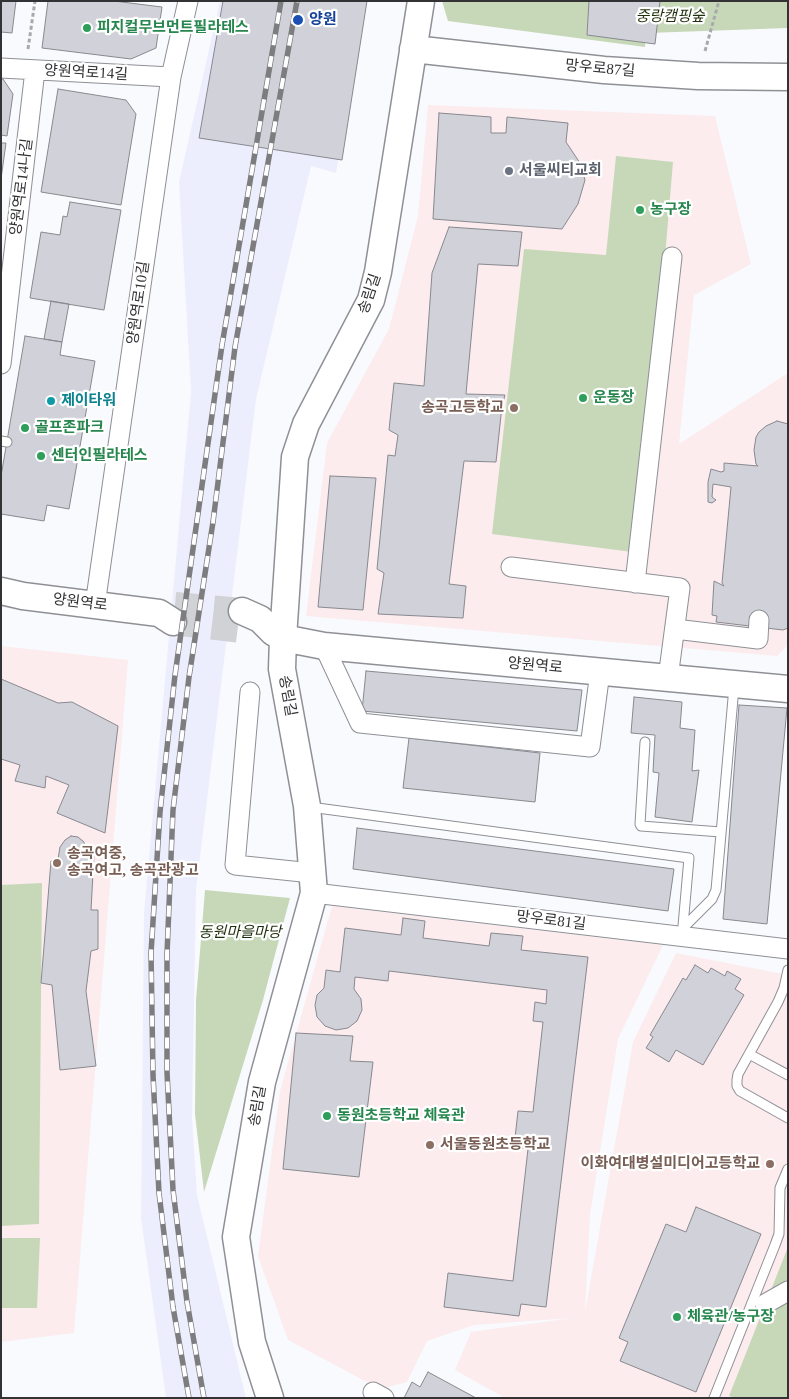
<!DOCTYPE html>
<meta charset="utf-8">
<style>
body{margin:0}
#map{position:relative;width:789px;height:1399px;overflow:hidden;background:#f9fafe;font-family:"Times New Roman",serif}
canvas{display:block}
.frame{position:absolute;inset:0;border:2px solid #333336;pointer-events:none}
</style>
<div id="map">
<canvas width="789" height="1399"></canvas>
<div class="frame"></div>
</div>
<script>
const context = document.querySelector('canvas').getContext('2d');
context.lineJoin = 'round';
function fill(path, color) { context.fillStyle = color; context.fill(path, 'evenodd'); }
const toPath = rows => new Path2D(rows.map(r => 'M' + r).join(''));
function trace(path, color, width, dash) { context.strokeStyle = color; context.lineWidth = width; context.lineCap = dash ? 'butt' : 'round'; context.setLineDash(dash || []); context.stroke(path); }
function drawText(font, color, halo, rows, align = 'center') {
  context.font = font + ' "Times New Roman","Noto Sans KR",serif'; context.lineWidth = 4.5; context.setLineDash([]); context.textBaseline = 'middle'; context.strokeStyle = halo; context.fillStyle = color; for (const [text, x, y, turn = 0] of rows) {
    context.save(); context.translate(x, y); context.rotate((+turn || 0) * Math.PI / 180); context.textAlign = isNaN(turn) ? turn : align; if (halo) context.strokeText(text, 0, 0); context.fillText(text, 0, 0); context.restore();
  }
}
fill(toPath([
 [220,1,366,1,336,173,311,166,256,399,196,890,192,1118,197,1195,246,1398,166,1398,141,1218,144,913,191,392,179,182]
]), '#edeefd');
fill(toPath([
 [428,105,715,116,751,264,694,295,679,444,788,373,788,645,777,656,306,616,327,443,389,329,418,216],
 [1,646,128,660,74,1333,1,1342],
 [332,906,663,945,618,1039,590,1215,585,1312,633,1042,676,953,788,975,788,1398,505,1398,455,1370,471,1332,572,1318,474,1325,427,1341,407,1382,380,1389,288,1340,258,1256,280,1091]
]), '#fcecee');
fill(toPath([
 [442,1,648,1,645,47,448,21],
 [655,1,788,1,788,28,648,33],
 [616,156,673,162,640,553,492,534,524,249,606,255],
 [42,883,39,1224,1,1226,1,885],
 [205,890,290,898,263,1000,204,1192,195,1114,196,1000],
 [1,1238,40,1238,37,1308,1,1308],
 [788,1247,788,1398,735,1398,729,1396]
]), '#c7d8b8');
const building = toPath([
 [1,1,16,1,12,33,1,32,1,1],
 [48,1,114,1,162,7,156,48,131,59,42,48,48,1],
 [223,1,367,1,342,160,199,138,223,1],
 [589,1,660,1,655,44,587,35,589,1],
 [1,79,3,79,13,94,7,136,1,135,1,79],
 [58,89,126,100,136,114,121,205,41,192,58,89],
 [439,113,491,117,491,133,506,133,507,117,568,123,566,142,580,163,585,180,578,204,562,229,433,219,439,113],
 [1,143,6,143,1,179,1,143],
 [70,202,121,210,104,310,30,298,41,232,60,235,63,216,67,217,70,202],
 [449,227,522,232,518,266,478,264,466,394,505,395,502,406,496,462,464,461,449,584,466,586,463,618,378,614,384,573,377,569,388,455,395,456,398,435,389,430,394,383,424,386,432,273,449,227],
 [51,301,69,304,62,342,44,339,51,301],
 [25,336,62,342,60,355,95,361,69,509,47,505,44,521,1,514,1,476,25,336],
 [777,421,788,424,788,628,783,630,716,622,717,616,712,615,714,581,724,586,722,583,731,487,713,484,712,497,716,500,712,503,708,502,708,482,711,469,721,472,724,471,724,463,758,466,756,464,754,450,756,437,759,432,766,426,777,421],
 [330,476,376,478,363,610,318,607,330,476],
 [366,671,582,690,577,731,362,711,366,671],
 [1,679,58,703,72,702,118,726,105,833,57,813,69,785,46,776,45,788,15,781,20,765,1,759,1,679],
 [634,697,682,702,680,728,695,730,692,771,699,770,692,822,655,817,659,773,653,772,655,735,631,733,634,697],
 [739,705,787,708,767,924,723,919,739,705],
 [409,738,540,753,535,802,403,788,409,738],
 [357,828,674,869,668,911,353,869,357,828],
 [71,836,78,837,84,842,85,854,94,855,91,910,98,910,98,949,91,951,86,991,96,1066,60,1070,52,985,41,983,51,861,58,859,60,847,65,840,71,836],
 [403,918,425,921,423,938,489,946,491,933,523,936,521,950,588,957,546,1307,521,1304,519,1316,444,1307,448,1273,513,1281,528,1149,514,1147,518,1111,533,1112,543,1022,533,1021,535,1002,546,1004,547,990,389,971,388,981,355,977,354,989,361,999,362,1010,357,1021,348,1028,336,1030,325,1026,317,1017,315,1005,317,995,324,988,326,970,340,972,345,928,401,935,403,918],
 [695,965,708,973,711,968,725,976,727,971,741,979,735,989,744,995,703,1065,676,1050,669,1062,646,1048,653,1037,650,1035,683,978,686,980,695,965],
 [296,1033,353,1036,350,1061,373,1062,359,1177,283,1169,296,1033],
 [696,1207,761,1234,696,1392,620,1361,628,1342,619,1338,666,1224,686,1232,696,1207],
 [428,1372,476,1398,404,1398,412,1382,420,1387,428,1372]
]);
fill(building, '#d1d2d9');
trace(building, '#88898f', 1);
trace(toPath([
 [175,605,242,611],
 [173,622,240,630]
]), '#d1d2d6', 26, [26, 13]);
const lane = toPath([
 [1,441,7,442],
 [645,742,640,824,641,826,721,832],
 [310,807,689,858,682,937],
 [683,928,712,899,716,890,734,687],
 [788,970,784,988,778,1002,738,1074,737,1080,737,1086,740,1091,788,1118],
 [749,1054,788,1075],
 [714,1398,775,1245,779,1234,780,1188,788,1169]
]);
const street = toPath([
 [1,68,171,77],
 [1,364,35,70],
 [511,567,680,588,668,678],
 [635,583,672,257],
 [95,605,171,77,188,1],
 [675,629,758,639,759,620],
 [324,646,360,723,590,747,600,672],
 [250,692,235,865,312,873],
 [314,893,788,949],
 [765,1304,788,1291],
 [373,1392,384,1398]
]);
const secondary = toPath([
 [413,49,604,70,698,76,788,77],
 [1,591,23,596,159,613,173,622],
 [242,611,260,619,273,632,283,638,324,646,788,689],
 [270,1398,252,1342,236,1237,262,1082,314,893,307,806,282,669,283,638,295,457,306,424,371,300,378,272,421,1]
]);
trace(lane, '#8f9096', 11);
trace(street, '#8f9096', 21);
trace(secondary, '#8f9096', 29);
trace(toPath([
 [28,49,35,1],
 [705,51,719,1]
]), '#a8a9ac', 3, [4, 2.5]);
trace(lane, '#fff', 9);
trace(street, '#fff', 19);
trace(secondary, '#fff', 26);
const rail = toPath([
 [189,1398,173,1307,159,1193,153,1075,151,953,160,812,175,675,222,345,281,1],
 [204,1398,187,1302,173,1190,167,1072,167,954,173,810,189,677,213,522,235,347,297,1]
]);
trace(rail, '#7d7d80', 5.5);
trace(rail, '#fff', 4, [11]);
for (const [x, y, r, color] of [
 [298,20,6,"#1a4fb4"],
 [87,28,5,"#2e9e5b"],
 [509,171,5,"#6b7280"],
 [640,210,5,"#2e9e5b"],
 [583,398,5,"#2e9e5b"],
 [51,401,5,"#0f9aa8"],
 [514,408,5,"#8d6e63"],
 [25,428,5,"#2e9e5b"],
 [41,456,5,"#2e9e5b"],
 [57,863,5,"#8d6e63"],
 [327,1116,5,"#2e9e5b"],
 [430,1145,5,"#8d6e63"],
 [770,1164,5,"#8d6e63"],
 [677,1317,5,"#2e9e5b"]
]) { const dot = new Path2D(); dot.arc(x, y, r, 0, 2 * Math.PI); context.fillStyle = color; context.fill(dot); trace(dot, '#fff', 2); }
drawText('italic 15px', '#1e2f0b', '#fff', [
 ["중랑캠핑숲",670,17],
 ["동원마을마당",240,933]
]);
drawText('bold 15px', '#164399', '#fff', [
 ["양원",309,20]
], 'left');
drawText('bold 15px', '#27864d', '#fff', [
 ["피지컬무브먼트필라테스",97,28],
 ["농구장",650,210],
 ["운동장",593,398],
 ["골프존파크",35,428],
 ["센터인필라테스",51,456],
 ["동원초등학교 체육관",337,1116],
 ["체육관/농구장",687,1317]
], 'left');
drawText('15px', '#333336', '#fff', [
 ["망우로87길",600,69,5],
 ["양원역로14길",86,73,3],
 ["양원역로14나길",22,187,-83],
 ["송림길",370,294,-71],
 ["양원역로10길",139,303,-82],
 ["양원역로",80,603,7],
 ["양원역로",535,666,5],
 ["송림길",287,696,80],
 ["망우로81길",551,921,7],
 ["송림길",258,1106,-80]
]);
drawText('bold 15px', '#5b616d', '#fff', [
 ["서울씨티교회",519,171]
], 'left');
drawText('bold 15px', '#0d838f', '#fff', [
 ["제이타워",61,401]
], 'left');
drawText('bold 15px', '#785e54', '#fff', [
 ["송곡고등학교",504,408],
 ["송곡여중,",67,854,"left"],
 ["송곡여고, 송곡관광고",67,871,"left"],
 ["서울동원초등학교",440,1145,"left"],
 ["이화여대병설미디어고등학교",760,1164]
], 'right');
</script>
